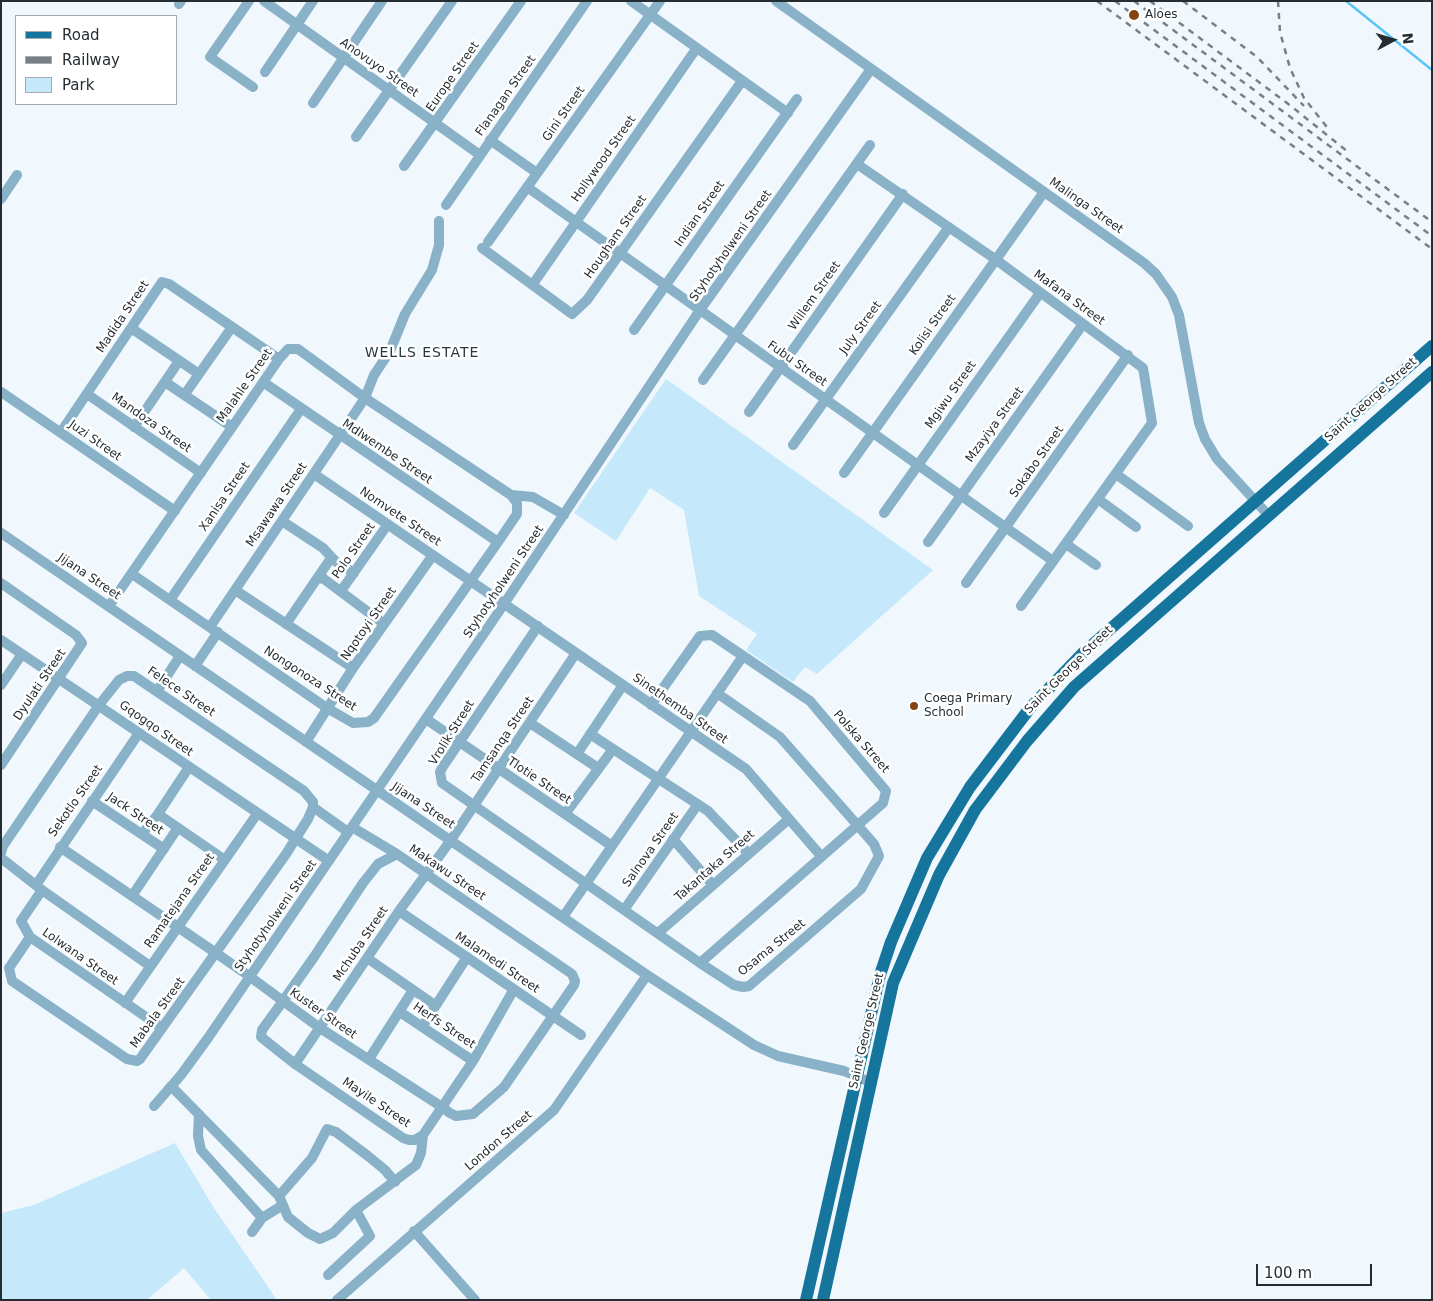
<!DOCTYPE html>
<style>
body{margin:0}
#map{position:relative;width:1433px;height:1301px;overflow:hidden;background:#f0f8fd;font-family:"DejaVu Sans",sans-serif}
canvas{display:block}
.frame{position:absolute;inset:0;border:2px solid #252d32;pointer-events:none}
.legend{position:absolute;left:15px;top:15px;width:162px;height:90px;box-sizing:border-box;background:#fff;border:1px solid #a8abad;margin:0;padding:6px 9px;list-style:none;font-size:15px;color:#252d32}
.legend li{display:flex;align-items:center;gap:10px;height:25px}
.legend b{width:25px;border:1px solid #a8abad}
.north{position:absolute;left:1368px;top:15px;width:50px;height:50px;-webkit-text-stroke:4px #fff;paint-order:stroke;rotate:84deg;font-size:14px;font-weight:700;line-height:20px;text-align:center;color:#252d32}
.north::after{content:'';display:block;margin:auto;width:18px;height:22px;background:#252d32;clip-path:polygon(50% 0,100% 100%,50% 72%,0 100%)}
.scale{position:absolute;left:1256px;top:1264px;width:116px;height:22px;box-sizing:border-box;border:2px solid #252d32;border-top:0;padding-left:6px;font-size:15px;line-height:18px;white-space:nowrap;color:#252d32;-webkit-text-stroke:4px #fff;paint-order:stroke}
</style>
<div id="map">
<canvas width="1433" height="1301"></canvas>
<div class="frame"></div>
<ul class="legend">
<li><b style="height:6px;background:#15759c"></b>Road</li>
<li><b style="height:6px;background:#788085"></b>Railway</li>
<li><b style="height:14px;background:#c6e8fb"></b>Park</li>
</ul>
<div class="north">N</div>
<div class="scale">100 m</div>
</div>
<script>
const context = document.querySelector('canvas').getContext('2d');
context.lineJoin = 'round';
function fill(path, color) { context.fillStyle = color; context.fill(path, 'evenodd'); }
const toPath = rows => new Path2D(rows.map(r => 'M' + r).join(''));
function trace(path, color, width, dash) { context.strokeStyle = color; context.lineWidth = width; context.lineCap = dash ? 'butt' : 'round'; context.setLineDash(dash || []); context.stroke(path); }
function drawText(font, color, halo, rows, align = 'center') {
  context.font = font + ' "DejaVu Sans",sans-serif'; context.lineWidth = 5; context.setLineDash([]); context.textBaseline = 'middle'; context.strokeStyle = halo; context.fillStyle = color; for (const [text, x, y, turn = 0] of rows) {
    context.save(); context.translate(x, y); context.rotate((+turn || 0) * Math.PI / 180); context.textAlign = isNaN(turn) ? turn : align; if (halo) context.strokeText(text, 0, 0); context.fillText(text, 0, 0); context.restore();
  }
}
fill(toPath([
 [666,379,933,570,817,674,805,667,793,682,746,650,757,634,699,596,684,510,650,488,616,541,574,513],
 [175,1143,214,1208,277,1300,211,1300,184,1268,147,1300,1,1300,1,1213,34,1205]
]), '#c6e8fb');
trace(toPath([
 [1346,1,1432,70]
]), '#5cc4f6', 2.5);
trace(toPath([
 [249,1,210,57,253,87],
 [264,1,480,155],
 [631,1,788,113],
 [776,1,1144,263,1156,274,1172,297,1179,315,1199,423,1205,439,1217,459,1269,516],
 [179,4,181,1],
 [265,72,313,1],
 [313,103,382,1],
 [356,137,452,1],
 [490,140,537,173],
 [857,164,995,259,1143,368,1152,423,1021,606],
 [404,166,521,1],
 [527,187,1053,561],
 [1,199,17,175],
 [446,205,587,1],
 [488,242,660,1],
 [482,248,572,314,587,300,742,81],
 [533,284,696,49],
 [131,328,199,374],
 [634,330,797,99],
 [703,380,870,145],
 [165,382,232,427],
 [263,382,498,542],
 [1,392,175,511],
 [87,394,201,473],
 [185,394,232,327],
 [749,412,903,194],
 [134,427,179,361],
 [61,432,162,282,169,284,279,359],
 [793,445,949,227],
 [844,473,1044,192],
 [314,474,746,769,821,856],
 [1116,474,1188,526],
 [511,495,533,497,564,515],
 [1098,499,1136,527],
 [884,513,1040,293],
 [282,521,323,548,335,561,354,573],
 [1,533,647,975,754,1045,778,1056,844,1071,872,1083],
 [928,542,1083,324],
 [1066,544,1096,565],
 [319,578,324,579,384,624],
 [1,583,76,635,82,643,1,765],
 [966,583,1128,355],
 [235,590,353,668],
 [341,591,388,524],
 [170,600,301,409],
 [109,606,279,359,288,349,298,349,365,398,511,495,517,503,517,514,498,542,374,718,368,722,353,723,327,708,132,574],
 [286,624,331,558],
 [538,626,442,768,440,772,442,783,700,963,734,985,743,987,749,986,861,889,879,856,874,844,780,737,717,693],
 [210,627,365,398,374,375,390,351,405,314,432,270,439,245,439,221],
 [1,640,329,861],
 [195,666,218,632],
 [1,685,22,654],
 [157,691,180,656],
 [651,705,700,636,712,635,810,701,886,791,883,803,700,963],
 [426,719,612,846],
 [530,723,598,768],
 [590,734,613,749],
 [306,742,353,668,433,555],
 [577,754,623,685],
 [92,801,164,849],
 [313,807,348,832],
 [158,814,225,860],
 [565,814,613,749,708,811,748,853],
 [352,827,397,854],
 [142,834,158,814,189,767],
 [673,839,713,885],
 [60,847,216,953,249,976,283,1001,320,1028,442,1107,450,1113,456,1116,473,1114,504,1087,574,985,575,981,572,974,397,854,378,864,363,883,314,957,283,1001,262,1030,261,1037,295,1064,403,1138,409,1140,415,1140,423,1135,442,1107,473,1061,514,989],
 [1,853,3,846,99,705,119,680,127,676,134,676,304,791,313,802,313,807,308,819,286,854,140,1059,137,1061,127,1059,12,981,9,968,30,937],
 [1,858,42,890,150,966],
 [36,885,139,733],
 [42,890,21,921,30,937,162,1028],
 [132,896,177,829],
 [624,910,698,804],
 [399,911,581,1035],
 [563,917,743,656],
 [658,933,789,819],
 [367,958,435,1005],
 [125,1003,257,814],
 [400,1012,473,1061],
 [422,1027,467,957],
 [369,1059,413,990],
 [295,1064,399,911,451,840,576,653],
 [171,1086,279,1196,288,1217,308,1233,320,1239,333,1233,356,1210,416,1165,421,1153,423,1135],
 [154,1106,181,1075,208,1038,504,604,700,310,871,69],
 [199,1114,198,1136,201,1150,262,1218],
 [279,1196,312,1158,327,1129,336,1132,368,1156,385,1170,395,1182],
 [414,1231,475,1300],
 [252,1232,262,1218,283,1205],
 [328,1275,370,1236,356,1210],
 [337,1300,554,1110,647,975]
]), '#89b1c7', 10);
trace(toPath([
 [806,1300,880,975,891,942,927,858,970,787,1030,708,1083,653,1432,346],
 [823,1300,893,983,939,875,975,810,1027,741,1074,687,1432,372]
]), '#15759c', 12);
trace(toPath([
 [1097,1,1432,249],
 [1115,1,1432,236],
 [1134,1,1432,222],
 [1150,1,1291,106,1348,152],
 [1183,1,1257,57,1304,106],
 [1278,1,1280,32,1290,68,1304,98,1330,131]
]), '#788085', 2.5, [6, 6]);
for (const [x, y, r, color] of [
 [1134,15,6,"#854311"],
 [914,706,5,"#854311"]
]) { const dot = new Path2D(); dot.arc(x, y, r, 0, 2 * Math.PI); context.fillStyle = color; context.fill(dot); trace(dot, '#fff', 2); }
drawText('12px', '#252d32', '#fff', [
 ["Aloes",1145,15],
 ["Coega Primary",924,699],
 ["School",924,713]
], 'left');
drawText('12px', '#252d32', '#fff', [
 ["Anovuyo Street",379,68,35],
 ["Europe Street",453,77,-55],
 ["Flanagan Street",506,96,-55],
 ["Gini Street",564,114,-55],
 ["Hollywood Street",604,159,-55],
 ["Malinga Street",1086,206,35],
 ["Indian Street",700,214,-55],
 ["Hougham Street",616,237,-55],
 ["Styhotyholweni Street",731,246,-55],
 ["Willem Street",815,296,-55],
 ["Mafana Street",1069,298,36],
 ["Madida Street",123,317,-56],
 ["Kolisi Street",933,325,-55],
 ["July Street",861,328,-54],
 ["Fubu Street",797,364,35],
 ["Malahle Street",245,386,-55],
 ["Mgiwu Street",951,395,-55],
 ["Saint George Street",1371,400,-42],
 ["Mandoza Street",151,423,35],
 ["Mzayiya Street",995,425,-54],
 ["Juzi Street",95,441,35],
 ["Mdlwembe Street",387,452,34],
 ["Sokabo Street",1037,462,-55],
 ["Xanisa Street",225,497,-56],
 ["Msawawa Street",277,505,-56],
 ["Nomvete Street",400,517,34],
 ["Polo Street",354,551,-55],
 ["Jijana Street",89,577,34],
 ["Styhotyholweni Street",504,582,-56],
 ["Nqotoyi Street",369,624,-55],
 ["Saint George Street",1069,670,-45],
 ["Nongonoza Street",310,679,33],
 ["Dyulati Street",40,685,-56],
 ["Felece Street",181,692,34],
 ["Sinethemba Street",680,709,35],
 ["Gqogqo Street",156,729,35],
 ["Vrolik Street",452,733,-58],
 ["Tamsanqa Street",503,740,-56],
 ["Polska Street",861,742,49],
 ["Tlotie Street",539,781,34],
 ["Sekotlo Street",76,801,-55],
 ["Jijana Street",423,806,34],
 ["Jack Street",135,814,34],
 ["Salnova Street",651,850,-55],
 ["Takantaka Street",715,866,-41],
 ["Makawu Street",447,873,34],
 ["Ramatejana Street",180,901,-55],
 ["Styhotyholweni Street",276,916,-55],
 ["Mchuba Street",361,944,-56],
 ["Osama Street",772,948,-39],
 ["Lolwana Street",80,957,35],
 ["Malamedi Street",497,963,34],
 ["Mabala Street",158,1013,-54],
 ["Kuster Street",323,1014,35],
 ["Herfs Street",444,1026,34],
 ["Saint George Street",867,1031,-77],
 ["Mayile Street",376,1103,34],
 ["London Street",499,1141,-41]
]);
context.letterSpacing = '1px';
drawText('14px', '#273942', '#fff', [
 ["WELLS ESTATE",422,353]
]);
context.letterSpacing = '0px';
</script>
